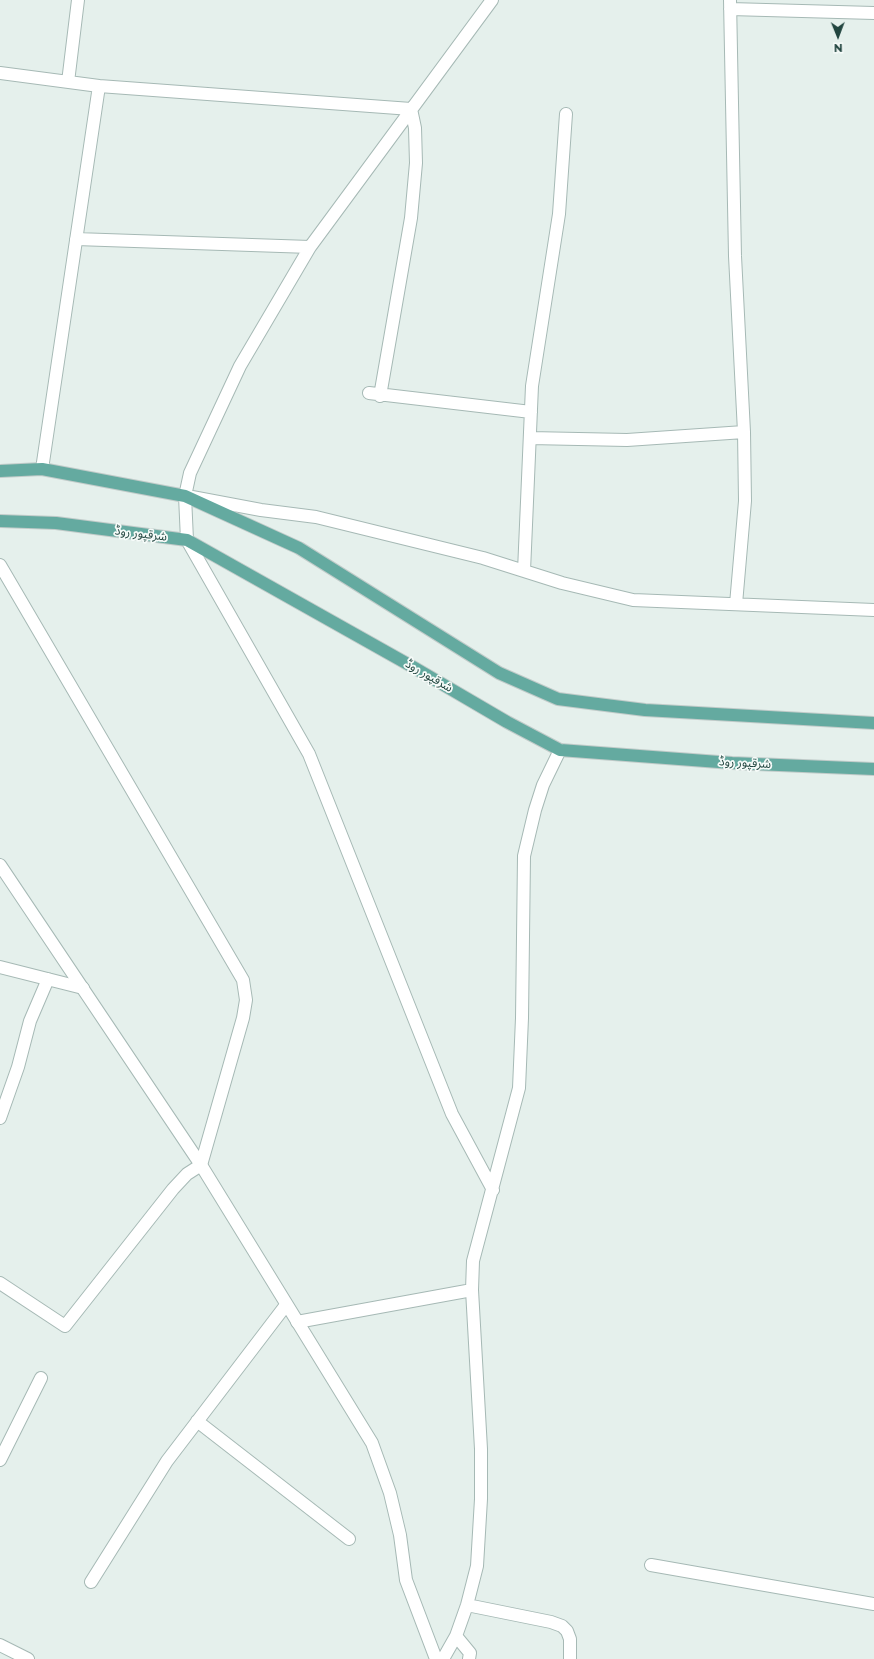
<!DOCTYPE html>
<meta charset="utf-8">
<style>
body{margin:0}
#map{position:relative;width:874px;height:1659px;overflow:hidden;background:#e5f0ec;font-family:Montserrat,sans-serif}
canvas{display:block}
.north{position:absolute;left:818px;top:16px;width:40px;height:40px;-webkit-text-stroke:3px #f6fbf9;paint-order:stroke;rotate:179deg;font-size:11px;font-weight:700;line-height:16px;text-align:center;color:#21453f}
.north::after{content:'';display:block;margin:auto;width:14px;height:18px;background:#21453f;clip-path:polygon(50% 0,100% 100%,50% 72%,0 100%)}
</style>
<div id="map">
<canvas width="874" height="1659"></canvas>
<div class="north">N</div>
</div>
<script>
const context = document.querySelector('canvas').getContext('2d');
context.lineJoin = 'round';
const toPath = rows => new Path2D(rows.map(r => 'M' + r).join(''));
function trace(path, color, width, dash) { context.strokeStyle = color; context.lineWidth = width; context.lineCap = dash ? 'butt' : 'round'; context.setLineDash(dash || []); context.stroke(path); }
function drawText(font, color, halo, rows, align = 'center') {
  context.font = font + ' Montserrat,"Noto Sans Arabic",sans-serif'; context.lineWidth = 3.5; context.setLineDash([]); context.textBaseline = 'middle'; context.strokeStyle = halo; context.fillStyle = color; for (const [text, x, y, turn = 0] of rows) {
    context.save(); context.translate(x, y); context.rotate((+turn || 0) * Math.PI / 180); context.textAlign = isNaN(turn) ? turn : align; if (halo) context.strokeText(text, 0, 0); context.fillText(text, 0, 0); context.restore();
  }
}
const minor = toPath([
 [492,0,310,247,240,366,190,473,185,496,187,540,309,754,452,1114,493,1190],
 [730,0,735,256,744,432,745,501,736,604],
 [730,9,874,13],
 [0,73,99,86,411,109,415,128,416,163,411,218,380,396],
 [68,82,78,0],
 [76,239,310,247],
 [369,393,531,412],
 [530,438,627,440,744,432],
 [42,469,99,86],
 [192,497,261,510,316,517,483,558,562,583,633,600,874,610],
 [0,565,243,980,246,1000,243,1018,201,1165,187,1174,173,1189,65,1326,0,1283],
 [524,571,532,386,559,214,566,114],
 [0,967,83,988],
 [0,1118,18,1067,30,1021,48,979],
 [297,1322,472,1290,473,1261,519,1088,522,1018,524,856,535,810,543,785,560,750],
 [197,1421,349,1539],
 [0,1460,41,1378],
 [651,1565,874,1604],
 [91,1582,167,1461,286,1305],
 [467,1605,551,1622,562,1626,567,1631,570,1639,570,1659],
 [456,1636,470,1653,469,1659],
 [0,1645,28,1659],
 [443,1659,456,1636,467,1605,477,1566,481,1499,481,1449,472,1290]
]);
const tertiary = toPath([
 [0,865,201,1165,372,1443,390,1493,400,1535,406,1580,436,1659]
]);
const primary = toPath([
 [0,471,42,469,185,496,299,548,499,673,558,699,645,710,874,723],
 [0,521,56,523,187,540,413,667,507,722,560,750,732,763,874,769]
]);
trace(minor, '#a6b9b5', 14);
trace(tertiary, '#a6b9b5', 14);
trace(primary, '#c1cbc9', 14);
trace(minor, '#fff', 12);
trace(tertiary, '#fff', 12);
trace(primary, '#64aaa0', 12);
drawText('12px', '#21453f', '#f6fbf9', [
 ["شرقپور روڈ",141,534,7],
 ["شرقپور روڈ",429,676,30],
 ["شرقپور روڈ",745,763,3]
]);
</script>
